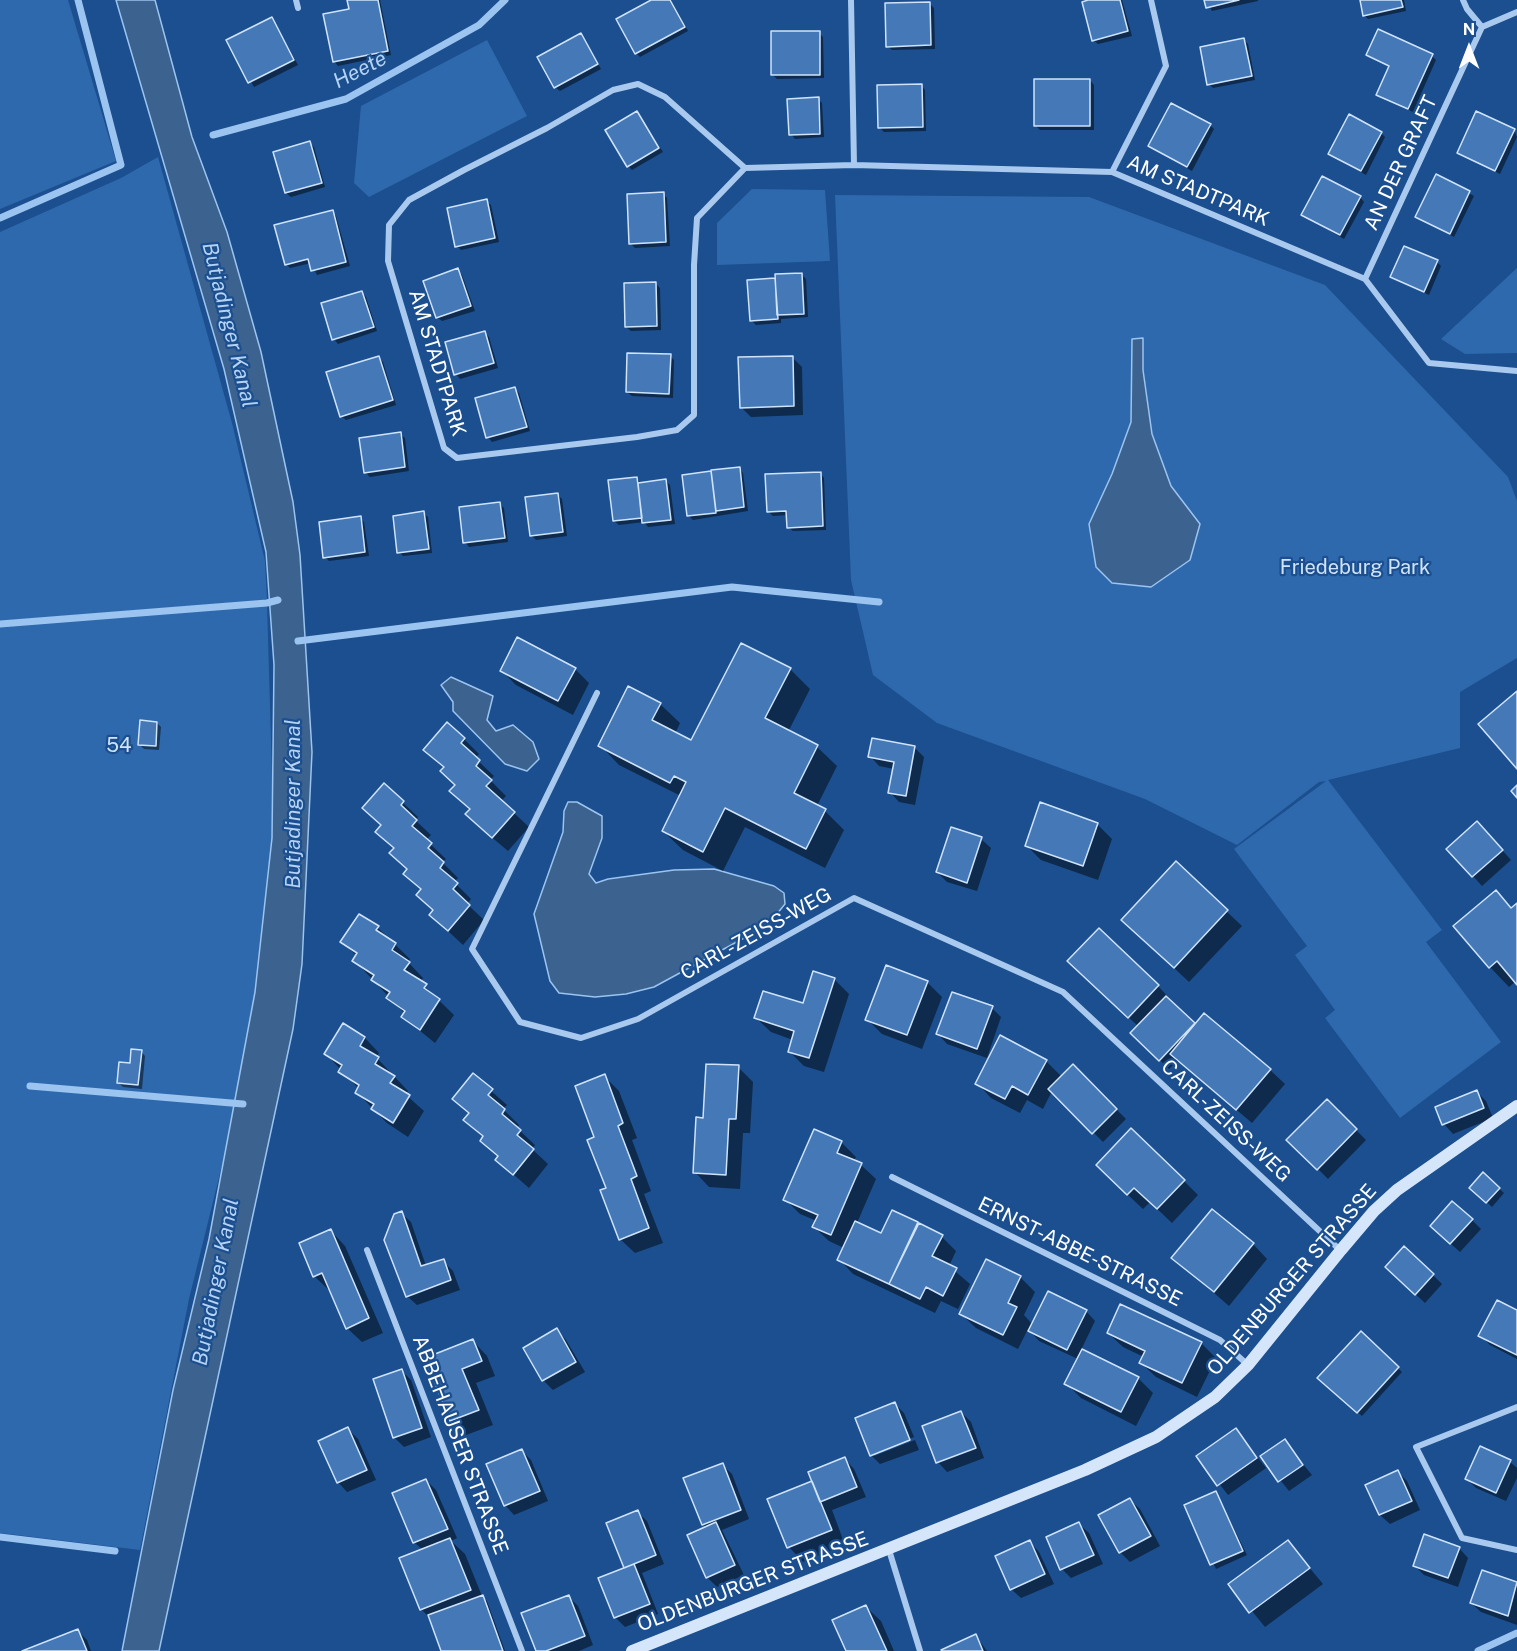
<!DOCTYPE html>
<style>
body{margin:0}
#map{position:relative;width:1517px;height:1651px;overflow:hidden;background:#1b4f8f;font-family:"Public Sans",sans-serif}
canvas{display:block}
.north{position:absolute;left:1439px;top:18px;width:60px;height:60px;-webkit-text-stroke:4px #1b4f8f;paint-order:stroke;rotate:0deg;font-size:16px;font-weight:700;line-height:24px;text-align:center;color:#fff}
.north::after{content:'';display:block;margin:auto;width:21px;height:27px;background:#fff;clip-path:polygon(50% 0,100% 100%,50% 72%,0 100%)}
</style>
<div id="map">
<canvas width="1517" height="1651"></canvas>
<div class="north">N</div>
</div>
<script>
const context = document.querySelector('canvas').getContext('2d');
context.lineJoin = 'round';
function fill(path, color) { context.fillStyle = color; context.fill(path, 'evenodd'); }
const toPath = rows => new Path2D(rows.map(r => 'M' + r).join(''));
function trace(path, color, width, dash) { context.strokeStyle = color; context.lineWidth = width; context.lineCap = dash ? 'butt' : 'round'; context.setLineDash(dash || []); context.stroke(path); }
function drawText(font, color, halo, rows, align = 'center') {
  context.font = font + ' "Public Sans",sans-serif'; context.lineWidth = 4.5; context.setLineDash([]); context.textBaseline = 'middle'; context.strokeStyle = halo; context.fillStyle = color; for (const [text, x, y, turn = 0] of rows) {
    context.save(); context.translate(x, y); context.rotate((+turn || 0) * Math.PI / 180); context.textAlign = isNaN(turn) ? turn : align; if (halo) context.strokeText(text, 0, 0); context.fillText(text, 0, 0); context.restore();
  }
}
fill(toPath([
 [0,0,68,0,116,161,0,209],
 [487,40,527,116,369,197,354,183,361,106],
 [158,157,232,423,265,561,267,600,0,621,0,232,121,178],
 [752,189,825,190,830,261,717,265,717,223],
 [835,195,1089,197,1325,285,1508,477,1517,501,1517,658,1460,692,1460,748,1328,780,1442,930,1426,942,1501,1042,1400,1118,1325,1018,1335,1010,1295,955,1307,946,1234,849,1326,781,1319,782,1237,845,1145,799,937,723,873,675,851,580],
 [1143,339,1143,370,1152,434,1171,486,1200,524,1112,583,1096,567,1089,524,1112,474,1131,422,1132,340],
 [1517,268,1517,353,1465,354,1441,339],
 [267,604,275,877,250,1052,189,1299,140,1550,0,1533,0,625]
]), '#2e69ad');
const water = toPath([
 [116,0,155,0,192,137,227,232,261,352,293,502,300,555,312,752,302,964,293,1029,159,1651,122,1651,173,1390,209,1239,255,992,272,838,274,665,266,552,224,369,116,0],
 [1143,338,1143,370,1152,434,1171,486,1200,524,1190,560,1151,587,1112,583,1096,567,1089,524,1112,474,1131,422,1132,339,1143,338],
 [451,677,493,696,487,720,496,731,513,725,533,742,539,759,527,771,505,764,453,711,453,702,441,685,451,677],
 [568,802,577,802,602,816,602,838,589,874,596,883,608,879,674,870,714,869,774,886,784,893,785,904,768,925,654,987,626,994,595,997,559,993,550,981,534,914,563,832,564,811,568,802]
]);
fill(water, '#3c6290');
trace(water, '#9cc4f0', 1.5);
fill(toPath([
 [349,0,380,0,391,55,338,66,334,61,351,10],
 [654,0,671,0,688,31,640,57,636,53],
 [1094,0,1122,0,1132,36,1098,44,1093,40],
 [1206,0,1258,0,1258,1,1212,11],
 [1361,0,1404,0,1406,11,1368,19,1364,15],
 [929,3,934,8,935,49,892,50,887,46],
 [272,19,298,65,254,87,228,41],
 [819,33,823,37,824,78,777,79,772,74],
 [581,35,601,69,560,91,555,87],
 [1244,40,1248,44,1255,80,1213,88,1209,84],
 [1368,55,1432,56,1436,60,1413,112,1378,94,1390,67],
 [1090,80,1094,85,1094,130,1040,130,1036,126],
 [921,85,925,90,926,131,884,132,880,128],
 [818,99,822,103,824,137,795,139,791,134],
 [637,113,663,152,632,170,628,166],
 [1210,125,1214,129,1192,171,1149,146],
 [1514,130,1517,137,1500,174,1459,153],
 [1381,133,1385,137,1366,175,1330,154],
 [309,143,314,147,325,187,291,197,286,193,275,153],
 [1437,176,1474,196,1454,237,1417,217],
 [663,194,667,198,670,246,635,248,631,244],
 [1360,197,1364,202,1344,239,1303,215],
 [486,201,491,205,499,242,461,250,457,246],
 [332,211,336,216,350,266,317,275,311,263,290,268,286,264],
 [1437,262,1441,266,1429,295,1392,277],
 [458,270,462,275,475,311,442,321,437,317],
 [801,274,806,279,808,317,781,319,781,323,756,325,751,320,749,281],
 [656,284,660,288,661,330,631,331,626,327],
 [362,292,366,297,377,331,338,344,334,339],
 [484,332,489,337,498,368,460,379,456,374],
 [670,356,674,360,673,398,632,396,627,392],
 [379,358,383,362,396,405,346,420,341,416],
 [793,358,802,367,803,415,751,417,741,407],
 [515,389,519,393,530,431,492,442,488,437],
 [400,434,405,438,409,471,370,477,365,472],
 [739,468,743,473,748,511,693,520,688,515,683,476],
 [820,473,824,478,826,530,793,531,788,527,788,515,773,516,768,511],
 [636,478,642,484,666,481,670,485,675,524,648,527,644,522,619,525,614,521],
 [558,495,562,499,567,536,536,540,532,536],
 [500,504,504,508,508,542,469,547,465,542],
 [423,513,428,517,432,553,403,556,399,552],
 [360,518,364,522,369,556,329,561,325,557],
 [575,669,589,683,573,715,516,685,502,671],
 [790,669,810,689,788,732,817,747,837,766,817,806,825,811,844,830,825,868,745,827,723,871,683,850,663,831,681,796,619,765,600,745,660,704,680,723,675,734,692,742],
 [157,723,161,727,159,750,144,749,140,745],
 [464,739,479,754,475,758,494,776,490,780,506,796,501,801,529,827,508,851,482,829,471,810,451,791,456,785,445,768,425,749],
 [914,747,924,757,915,805,899,802,890,792,894,769,879,766,870,756],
 [384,785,418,817,415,820,431,835,426,840,446,859,442,862,458,878,454,882,471,899,467,904,484,920,463,945,431,915,434,911,422,890,405,873,408,870,383,826],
 [1097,824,1112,839,1098,880,1041,860,1026,845],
 [1487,833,1511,860,1482,886,1473,876],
 [981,839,991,848,977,891,947,882,937,872],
 [1176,864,1242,926,1189,982,1138,934],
 [1496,892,1513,909,1517,905,1517,983,1516,981,1509,987,1490,967],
 [378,928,410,959,408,962,423,978,420,982,454,1015,435,1043,403,1017,405,1014,354,960,357,956,342,942],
 [1084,976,1158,986,1195,1026,1270,1070,1285,1084,1252,1123,1178,1060,1169,1069,1132,1033,1138,1026],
 [834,979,849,994,824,1072,804,1066,789,1051,793,1040,771,1032,756,1018,804,1005],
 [927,982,942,997,922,1049,882,1034,867,1019],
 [992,1008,1001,1017,987,1058,947,1044,938,1034],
 [344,1025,365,1038,379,1053,376,1057,408,1091,406,1095,424,1111,408,1137,387,1123,373,1109,357,1092,359,1089,326,1054],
 [141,1051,145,1056,142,1089,123,1087,118,1082],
 [1046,1061,1062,1077,1073,1066,1126,1119,1103,1142,1052,1091,1043,1109,1027,1100,1020,1113,991,1098,977,1083],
 [738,1067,753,1082,750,1133,743,1133,740,1189,709,1187,695,1172,705,1119],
 [473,1075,507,1105,503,1109,519,1125,517,1128,535,1145,532,1149,548,1164,529,1188,497,1160,499,1157,482,1141,484,1138,465,1120,470,1114,454,1099],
 [604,1076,619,1091,637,1138,632,1140,651,1191,644,1194,663,1243,635,1253,620,1239,596,1138],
 [1477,1092,1486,1101,1493,1118,1453,1134,1444,1124],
 [1327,1101,1366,1140,1328,1179,1289,1140],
 [841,1142,856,1157,854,1161,861,1165,876,1179,857,1223,882,1235,917,1223,942,1237,956,1251,949,1266,970,1284,958,1309,941,1301,935,1313,853,1274,839,1259,844,1248,829,1241,814,1227,817,1221,800,1214,785,1199],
 [1483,1174,1504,1193,1492,1207,1471,1187],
 [1112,1180,1184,1181,1198,1195,1172,1223,1150,1202,1143,1209],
 [401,1213,411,1222,426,1266,443,1261,453,1271,460,1290,417,1305,407,1296],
 [1472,1220,1481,1229,1460,1252,1441,1235],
 [331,1231,345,1246,383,1333,362,1342,347,1328,331,1289,329,1290,314,1276],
 [1253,1244,1267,1259,1229,1306,1174,1258],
 [1433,1275,1442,1284,1425,1303,1396,1276],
 [1020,1277,1035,1292,1024,1315,1033,1325,1086,1311,1095,1321,1081,1350,1138,1378,1153,1393,1136,1426,1081,1398,1066,1383,1078,1359,1039,1341,1028,1329,1018,1349,976,1328,961,1314],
 [1517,1312,1517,1359,1490,1345,1480,1335],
 [557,1330,566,1340,585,1372,553,1390,544,1381,525,1348],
 [1108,1333,1201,1343,1216,1358,1197,1397,1156,1377,1141,1363,1144,1357,1123,1347],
 [1361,1333,1402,1372,1362,1416,1323,1382],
 [473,1341,487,1356,495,1376,476,1383,493,1425,466,1435,452,1421,427,1359],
 [402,1371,411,1380,431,1437,404,1447,394,1437],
 [895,1404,904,1413,914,1437,874,1452,874,1456,915,1440,919,1450,880,1464,871,1455],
 [961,1412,971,1422,984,1458,947,1472,938,1462],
 [348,1429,358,1439,376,1480,347,1492,338,1482],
 [1236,1430,1266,1468,1228,1495,1198,1456],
 [1284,1441,1312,1475,1289,1491,1262,1457],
 [1480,1448,1510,1462,1517,1468,1517,1478,1506,1501,1476,1488,1467,1479],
 [522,1451,531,1460,548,1501,514,1515,505,1505],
 [845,1459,854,1469,866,1497,832,1510,845,1545,803,1562,789,1547,814,1481],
 [722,1465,732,1474,749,1519,722,1530,744,1575,717,1587,707,1577,707,1528,703,1524],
 [1398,1472,1407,1481,1420,1510,1390,1524,1380,1515,1367,1486],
 [426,1480,436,1490,457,1538,451,1541,465,1554,482,1596,487,1601,505,1651,443,1651,430,1618,421,1609,401,1559,423,1550,415,1543,394,1494],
 [1216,1492,1247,1555,1216,1569,1186,1506],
 [1130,1500,1140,1509,1160,1546,1130,1562,1120,1552],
 [637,1512,647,1521,664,1564,642,1573,658,1614,625,1627,615,1617],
 [1079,1524,1089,1533,1103,1564,1071,1578,1062,1569],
 [1030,1542,1039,1552,1054,1584,1021,1598,1011,1589],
 [1288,1542,1323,1584,1265,1627,1230,1584],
 [1459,1548,1468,1558,1458,1587,1424,1575,1414,1565],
 [1482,1571,1517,1584,1517,1625,1481,1612,1471,1603],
 [569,1597,578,1606,593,1645,579,1651,538,1651],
 [866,1607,881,1621,894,1651,848,1651],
 [77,1630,87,1640,91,1651,26,1651],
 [976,1636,987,1651,943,1651]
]), '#0007');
trace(toPath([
 [213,135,346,99,479,25,505,0],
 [0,218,121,165,78,0],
 [0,624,267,603,278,600],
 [298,641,732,587,879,602],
 [30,1086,243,1104],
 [0,1537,115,1551],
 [1478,1651,1517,1633]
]), '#9cc4f0', 7);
const building = toPath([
 [347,0,378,0,388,51,333,62,323,14,349,9,347,0],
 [651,0,670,0,685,27,635,54,616,19,651,0],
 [1088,0,1120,0,1128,31,1092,41,1082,2,1088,0],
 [1204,0,1239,0,1206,8,1204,0],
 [1360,0,1401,0,1403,7,1363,16,1360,0],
 [930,2,931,45,886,47,885,3,930,2],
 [272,17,294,60,248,83,226,40,272,17],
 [1378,29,1433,54,1408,109,1376,95,1389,66,1366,55,1378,29],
 [771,31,820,31,820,75,771,75,771,31],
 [581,33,598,64,554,88,537,57,581,33],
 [1244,38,1252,76,1207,85,1200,47,1244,38],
 [1034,79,1090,79,1090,126,1034,126,1034,79],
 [922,84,923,127,878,128,877,85,922,84],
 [819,97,820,134,789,135,787,99,819,97],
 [1171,103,1211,124,1187,167,1148,146,1171,103],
 [637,111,659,148,627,167,605,130,637,111],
 [1476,111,1515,129,1495,171,1457,153,1476,111],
 [1349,114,1382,132,1361,171,1328,154,1349,114],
 [310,141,322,183,285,193,273,152,310,141],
 [1436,174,1470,191,1450,234,1415,217,1436,174],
 [1322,176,1361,196,1340,235,1301,215,1322,176],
 [664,192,666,242,629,244,627,194,664,192],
 [487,199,495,238,455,247,447,208,487,199],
 [333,210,346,262,311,271,308,259,285,265,274,225,333,210],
 [1404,246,1438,260,1424,292,1390,277,1404,246],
 [458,268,471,306,436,318,423,281,458,268],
 [802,273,804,314,777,315,775,274,802,273],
 [775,278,778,319,750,321,747,280,775,278],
 [656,282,657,326,625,327,624,283,656,282],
 [362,291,374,327,332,340,321,303,362,291],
 [485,331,494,363,454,375,445,342,485,331],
 [627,353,671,354,669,394,626,392,627,353],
 [379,356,393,400,340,417,326,372,379,356],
 [793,356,794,406,740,408,738,357,793,356],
 [515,387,527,427,486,438,475,398,515,387],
 [401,432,405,467,364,473,359,438,401,432],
 [740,467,744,507,716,511,711,470,740,467],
 [711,471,716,513,687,516,682,475,711,471],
 [821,472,823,526,787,528,786,511,767,512,765,474,821,472],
 [637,477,642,518,613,521,608,480,637,477],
 [666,479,671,520,642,523,638,483,666,479],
 [558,493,563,532,530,536,525,497,558,493],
 [500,502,505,538,463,543,459,507,500,502],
 [424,511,429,549,397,553,393,516,424,511],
 [361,516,365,552,323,558,319,522,361,516],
 [517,637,576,668,558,701,500,671,517,637],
 [741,643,791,668,765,718,818,745,794,793,826,809,806,849,725,808,703,852,662,831,686,782,674,776,670,783,598,746,628,686,661,703,652,720,691,740,741,643],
 [1517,691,1517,769,1478,724,1517,691],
 [140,720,157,722,156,746,138,745,140,720],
 [447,722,465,738,461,743,480,760,476,766,492,780,486,786,515,812,492,838,465,814,470,809,449,791,455,785,440,771,444,767,423,750,447,722],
 [872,738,915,746,906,796,888,793,894,762,868,757,872,738],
 [384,783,404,801,401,805,417,820,412,826,432,843,428,848,444,862,440,868,458,883,453,889,470,905,448,931,429,915,433,910,416,895,421,889,403,874,407,869,389,853,394,848,375,832,381,825,362,808,384,783],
 [1517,785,1517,798,1511,791,1517,785],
 [1040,802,1098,823,1083,866,1025,846,1040,802],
 [1477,821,1503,850,1472,877,1446,849,1477,821],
 [951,827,982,837,967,883,936,872,951,827],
 [1176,861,1228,910,1174,968,1121,920,1176,861],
 [1496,890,1511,908,1517,903,1517,985,1497,961,1489,968,1453,926,1496,890],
 [359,914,379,926,376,930,396,943,392,950,410,962,404,970,427,984,424,988,440,999,420,1030,401,1017,405,1011,386,998,390,992,371,980,374,975,352,961,357,953,340,942,359,914],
 [1099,928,1159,985,1128,1018,1067,961,1099,928],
 [886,965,928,981,907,1035,865,1020,886,965],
 [813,971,835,978,809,1058,788,1052,794,1031,754,1018,763,991,803,1003,813,971],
 [952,992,993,1006,977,1049,936,1034,952,992],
 [1166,996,1195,1023,1159,1061,1130,1033,1166,996],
 [1204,1013,1271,1069,1236,1110,1170,1054,1204,1013],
 [343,1023,365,1037,360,1046,379,1057,375,1064,395,1076,390,1083,410,1095,393,1123,371,1109,374,1104,355,1093,359,1085,338,1072,342,1065,324,1054,343,1023],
 [1000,1035,1047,1060,1028,1095,1012,1086,1005,1099,975,1084,1000,1035],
 [131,1049,142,1050,138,1085,117,1083,119,1062,130,1063,131,1049],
 [706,1064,739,1065,736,1119,729,1119,726,1175,693,1173,696,1117,703,1118,706,1064],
 [1073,1064,1117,1109,1092,1134,1048,1089,1073,1064],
 [473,1073,493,1089,488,1095,505,1109,502,1114,521,1130,517,1135,534,1149,513,1175,495,1160,498,1156,480,1141,483,1136,463,1120,469,1113,452,1099,473,1073],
 [605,1074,623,1123,618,1126,637,1176,631,1179,649,1228,619,1240,600,1190,606,1188,587,1140,594,1137,575,1086,605,1074],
 [1477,1090,1484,1108,1442,1125,1435,1107,1477,1090],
 [1327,1099,1357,1129,1317,1170,1286,1140,1327,1099],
 [1131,1128,1185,1180,1157,1209,1134,1188,1127,1195,1096,1165,1131,1128],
 [814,1129,842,1141,837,1153,862,1163,831,1235,812,1227,818,1215,783,1200,814,1129],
 [1483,1172,1500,1188,1486,1203,1469,1188,1483,1172],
 [1452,1201,1473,1219,1450,1244,1430,1226,1452,1201],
 [1212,1209,1254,1243,1214,1292,1171,1258,1212,1209],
 [892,1210,918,1222,889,1284,837,1260,855,1221,881,1233,892,1210],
 [402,1211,421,1266,444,1259,451,1280,406,1297,384,1240,394,1214,402,1211],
 [919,1223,943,1235,932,1256,957,1268,943,1296,926,1287,920,1299,889,1284,919,1223],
 [331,1229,369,1318,346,1329,322,1273,313,1277,299,1243,331,1229],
 [1404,1246,1434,1274,1415,1295,1385,1267,1404,1246],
 [986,1259,1021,1276,1008,1303,1017,1307,1003,1335,959,1314,986,1259],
 [1048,1291,1087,1310,1067,1350,1028,1331,1048,1291],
 [1497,1300,1517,1310,1517,1355,1478,1336,1497,1300],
 [1120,1304,1202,1342,1182,1383,1139,1363,1145,1351,1107,1333,1120,1304],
 [557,1328,576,1362,542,1381,523,1348,557,1328],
 [1361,1331,1399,1367,1357,1413,1317,1378,1361,1331],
 [473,1339,482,1361,462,1369,479,1410,450,1421,425,1358,473,1339],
 [1082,1349,1139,1377,1121,1412,1064,1384,1082,1349],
 [402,1369,422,1428,393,1438,373,1379,402,1369],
 [895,1402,910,1440,870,1456,855,1418,895,1402],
 [961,1411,976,1448,936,1463,922,1426,961,1411],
 [348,1427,367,1470,337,1483,318,1441,348,1427],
 [1236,1428,1257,1458,1217,1486,1196,1456,1236,1428],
 [1285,1439,1303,1465,1278,1482,1260,1456,1285,1439],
 [1480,1446,1511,1460,1496,1493,1465,1479,1480,1446],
 [522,1449,540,1491,504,1506,486,1464,522,1449],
 [845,1457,857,1487,820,1502,808,1472,845,1457],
 [723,1463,741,1510,702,1525,683,1478,723,1463],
 [1398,1470,1412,1501,1379,1515,1365,1485,1398,1470],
 [426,1479,448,1529,413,1543,392,1493,426,1479],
 [812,1481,832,1530,787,1548,767,1499,812,1481],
 [1216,1491,1243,1551,1210,1565,1184,1505,1216,1491],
 [1130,1498,1151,1536,1119,1553,1098,1515,1130,1498],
 [638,1510,656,1555,624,1568,606,1523,638,1510],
 [716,1522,735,1565,706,1578,687,1535,716,1522],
 [1079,1522,1094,1555,1060,1570,1046,1537,1079,1522],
 [1424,1534,1460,1547,1448,1578,1413,1566,1424,1534],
 [450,1538,471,1590,420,1610,399,1558,450,1538],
 [1030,1540,1045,1574,1010,1590,995,1556,1030,1540],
 [1288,1540,1310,1568,1249,1613,1228,1584,1288,1540],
 [634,1564,650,1604,614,1618,598,1578,634,1564],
 [1482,1570,1517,1582,1508,1616,1470,1603,1482,1570],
 [483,1595,503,1651,441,1651,428,1615,483,1595],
 [569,1595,585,1636,546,1651,536,1651,521,1613,569,1595],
 [866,1605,887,1651,846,1651,832,1620,866,1605],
 [78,1629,87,1651,22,1651,78,1629],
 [976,1634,983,1651,942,1651,941,1650,976,1634]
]);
fill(building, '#4478b7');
trace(building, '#cfe3fa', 1.5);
trace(toPath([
 [296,0,298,8],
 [851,0,854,165],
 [1463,0,1467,9,1482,27],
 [745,168,697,218,694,265,694,415,677,430,637,437,457,458,444,448,388,261,389,225,409,200,464,170,547,128,613,90,638,84,665,97,745,168,854,165,1112,172,1365,279,1429,363,1517,371],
 [1112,172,1166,66,1151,0],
 [1365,279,1482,27,1517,12],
 [597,693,472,949,520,1022,581,1038,638,1019,854,898,1063,992,1340,1250],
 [892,1177,1220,1340,1248,1365],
 [367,1250,522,1651],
 [1517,1407,1416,1447,1462,1538,1517,1550],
 [889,1550,920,1651]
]), '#a9c9ee', 6);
trace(toPath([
 [632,1651,1085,1470,1156,1437,1215,1397,1248,1365,1341,1250,1374,1211,1397,1190,1517,1106]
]), '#d6e6fa', 12);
drawText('20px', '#fff', '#1b4f8f', [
 ["AN DER GRAFT",1401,163,-65],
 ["AM STADTPARK",1198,191,23],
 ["AM STADTPARK",437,363,73],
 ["CARL-ZEISS-WEG",756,934,-29],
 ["CARL-ZEISS-WEG",1226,1121,43],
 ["ERNST-ABBE-STRASSE",1080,1252,26],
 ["OLDENBURGER STRASSE",1292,1280,-49],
 ["ABBEHAUSER STRASSE",460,1445,69],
 ["OLDENBURGER STRASSE",753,1582,-21]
]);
drawText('20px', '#cfe3fa', '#1b4f8f', [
 ["Friedeburg Park",1355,568],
 ["54",119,746]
]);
drawText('italic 21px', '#b5d3f5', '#1b4f8f', [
 ["Heete",360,70,-27],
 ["Butjadinger Kanal",229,325,76],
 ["Butjadinger Kanal",294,804,-90],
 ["Butjadinger Kanal",216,1282,-79]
]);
</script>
